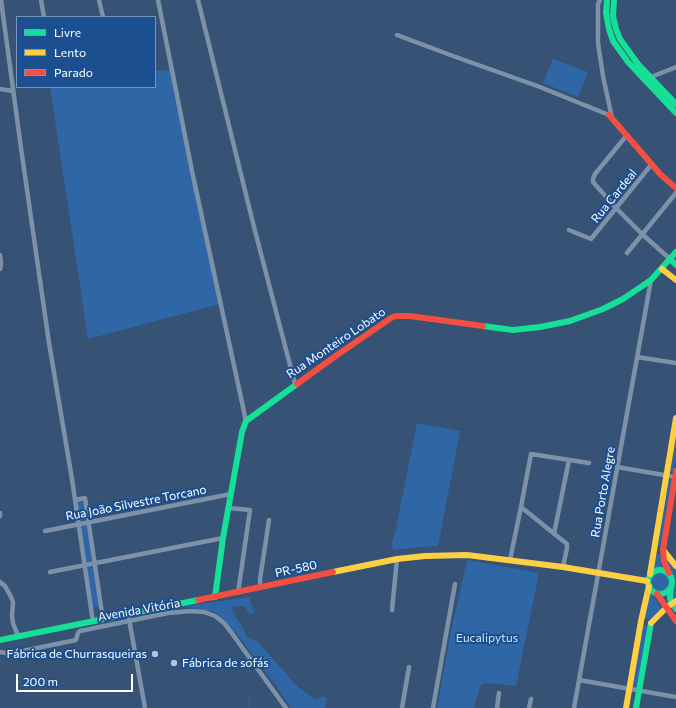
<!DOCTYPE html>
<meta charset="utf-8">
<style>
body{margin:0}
#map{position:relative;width:676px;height:708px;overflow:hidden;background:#365274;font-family:Commissioner,sans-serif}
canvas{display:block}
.legend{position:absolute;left:16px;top:16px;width:140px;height:72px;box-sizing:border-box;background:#1b4f8f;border:1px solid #7695bc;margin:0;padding:5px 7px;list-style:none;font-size:12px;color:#fff}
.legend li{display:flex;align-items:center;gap:8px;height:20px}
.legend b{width:20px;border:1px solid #7695bc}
.scale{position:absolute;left:16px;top:674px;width:117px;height:18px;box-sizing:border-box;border:2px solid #fff;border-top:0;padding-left:5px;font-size:12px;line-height:14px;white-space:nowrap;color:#fff;-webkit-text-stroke:3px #1b4f8f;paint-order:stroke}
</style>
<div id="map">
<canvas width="676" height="708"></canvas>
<ul class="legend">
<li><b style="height:5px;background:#16e098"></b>Livre</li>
<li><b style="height:5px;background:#ffcf43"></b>Lento</li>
<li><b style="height:5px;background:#f24e42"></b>Parado</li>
</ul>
<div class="scale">200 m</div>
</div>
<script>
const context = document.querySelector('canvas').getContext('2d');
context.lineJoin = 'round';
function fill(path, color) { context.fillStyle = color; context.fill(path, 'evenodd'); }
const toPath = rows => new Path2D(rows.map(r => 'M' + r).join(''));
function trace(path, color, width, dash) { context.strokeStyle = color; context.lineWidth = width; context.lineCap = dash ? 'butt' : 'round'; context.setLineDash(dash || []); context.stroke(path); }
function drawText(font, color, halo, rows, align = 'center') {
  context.font = font + ' Commissioner,sans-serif'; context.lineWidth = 4; context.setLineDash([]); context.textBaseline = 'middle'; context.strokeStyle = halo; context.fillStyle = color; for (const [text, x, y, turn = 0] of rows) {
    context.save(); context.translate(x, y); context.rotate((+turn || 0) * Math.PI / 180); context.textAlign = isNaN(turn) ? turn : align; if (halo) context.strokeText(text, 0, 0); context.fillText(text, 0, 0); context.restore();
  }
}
fill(toPath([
 [553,59,588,72,578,97,543,83],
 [171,70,220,304,88,339,50,87,155,87,155,71],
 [417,423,460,431,438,546,420,547,393,550,392,543,396,528],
 [676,428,676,460,674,471,672,472,669,472],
 [668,480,672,481,661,546,659,547,656,546],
 [78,501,81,501,84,503,86,518,85,519,82,521,79,519,77,503],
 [85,525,87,527,92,560,90,562,87,562,86,561,81,527],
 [655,553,660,554,661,563,663,568,656,568,652,569],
 [666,556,676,570,676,597,674,599,673,598,674,585,674,576,667,565],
 [467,560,539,573,516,686,487,683,482,684,479,690,474,708,437,708,451,631],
 [88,567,91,567,93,568,99,605,97,607,94,608,92,607,87,569],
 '650 581a10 10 0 1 1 20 0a10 10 0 1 1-20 0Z',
 [648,593,652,594,655,598,661,608,661,609,650,619,643,619],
 [249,597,254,613,250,614,244,606,233,607,232,611,244,630,247,637,258,642,297,686,315,700,322,696,327,698,325,708,291,708,277,687,240,638,226,622,215,612,188,607,185,606],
 [643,625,647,625,649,626,638,688,632,687]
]), '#2f66a5');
trace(toPath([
 [249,695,249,708]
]), '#3b618d', 1);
trace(toPath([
 [1,0,21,148,49,343,72,479,93,622],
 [41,0,44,17],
 [99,0,103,17],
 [158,0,192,171,246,421],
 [198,0,254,227,295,384],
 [600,0,598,4,598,43,603,76,612,118],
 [397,35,453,56,540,87,609,115],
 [651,77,676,67],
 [0,89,13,91],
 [627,135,595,174,593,179,593,182,616,208,642,234,670,259],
 [569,230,591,239,651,165],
 [627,253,676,193],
 [0,255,1,264,0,269],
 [637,357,676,363],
 [617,467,676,477],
 [75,500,85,498,103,620],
 [521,507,567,544,567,548,563,567],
 [228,508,250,510,238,593],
 [0,513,0,516],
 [45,531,231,494],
 [554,534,569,460],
 [510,560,521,507,531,454,589,463],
 [50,572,223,538],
 [0,582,5,586,11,597,13,602,12,616,13,623,18,636],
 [260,588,260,579,269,520],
 [392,610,397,559],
 [129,619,145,708],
 [0,652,6,653,13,653,76,640,78,633,80,631,168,613,191,611,204,612,215,616,224,623,228,628,286,708],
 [579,680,676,697],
 [402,708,409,667],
 [433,708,455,584],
 [497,708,499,693],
 [529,708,531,699],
 [574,708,651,280]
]), '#7d92a8', 4.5);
trace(toPath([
 [607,0,606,13,609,29,613,41,628,62,676,113],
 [614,0,613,16,616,29,620,39,638,64,676,104],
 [670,259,676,265],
 [483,326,513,330,540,327,570,321,603,309,623,299,651,280,676,252],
 '648 582a12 12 0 1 1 24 0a12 12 0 1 1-24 0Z',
 [671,587,670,599,676,609],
 [215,597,223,538,242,432,246,421,297,384],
 [0,640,198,600],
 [636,708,651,623]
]), '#16e098', 6);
trace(toPath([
 [662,269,676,280],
 [663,550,676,566],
 [333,572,397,559,425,556,467,555,563,567,647,581],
 [650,574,676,418],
 [651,623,667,607,676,601],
 [626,708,641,621,649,586]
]), '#ffcf43', 6);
trace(toPath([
 [609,115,661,175,676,188],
 [297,384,337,355,391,318,396,316,410,316,483,326],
 [669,573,664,561,663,550,676,471],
 [657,594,676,621],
 [198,600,333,572]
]), '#f24e42', 6);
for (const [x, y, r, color] of [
 [155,654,4,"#b9c2ce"],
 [174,663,4,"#b9c2ce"]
]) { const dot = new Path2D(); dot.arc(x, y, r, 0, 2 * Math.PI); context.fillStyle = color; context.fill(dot); trace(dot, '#1b4f8f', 1.5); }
drawText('12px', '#fff', '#1b4f8f', [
 ["Rua Cardeal",614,196,-51],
 ["Rua Monteiro Lobato",336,343,-34],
 ["Rua Porto Alegre",603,492,-80],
 ["Rua João Silvestre Torcano",136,503,-11],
 ["PR-580",296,569,-12],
 ["Avenida Vitória",139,610,-10]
]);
drawText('12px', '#cfe3fa', '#1b4f8f', [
 ["Eucalipytus",487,638]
]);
drawText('12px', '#fff', '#1b4f8f', [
 ["Fábrica de Churrasqueiras",147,654],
 ["Fábrica de sofás",182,663,"left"]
], 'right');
</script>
